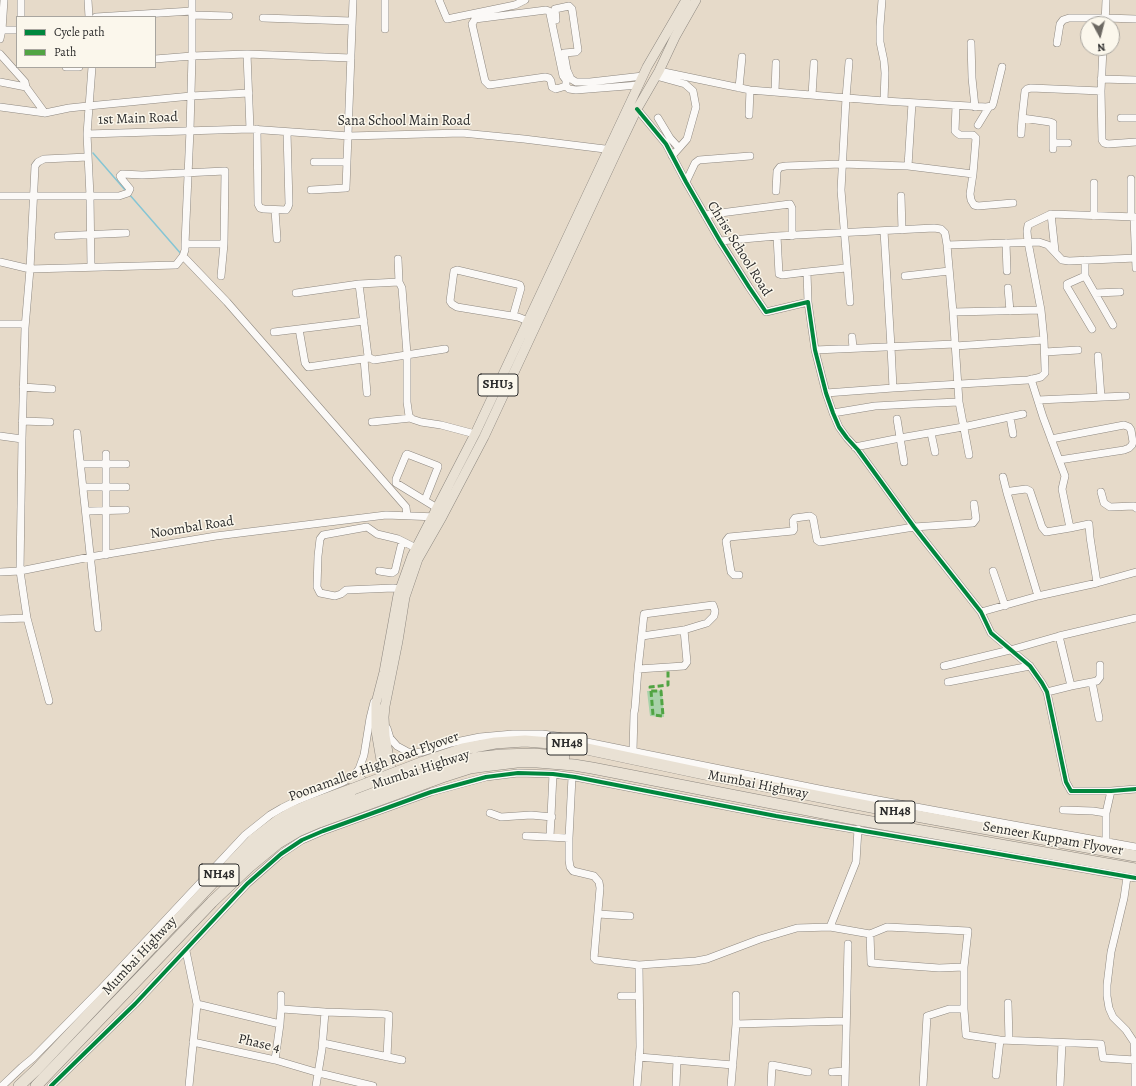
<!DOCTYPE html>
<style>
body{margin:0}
#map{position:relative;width:1136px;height:1086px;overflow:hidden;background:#e6dac9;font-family:Alegreya,serif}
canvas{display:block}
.legend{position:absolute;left:16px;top:16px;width:140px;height:52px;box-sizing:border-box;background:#fbf7ec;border:1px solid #a8a59f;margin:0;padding:5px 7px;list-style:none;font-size:12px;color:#2b2b2b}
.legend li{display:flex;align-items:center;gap:8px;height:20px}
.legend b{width:20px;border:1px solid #a8a59f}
.north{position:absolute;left:1080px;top:16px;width:40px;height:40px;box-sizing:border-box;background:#fbf7ec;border:1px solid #a8a59f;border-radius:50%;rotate:173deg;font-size:11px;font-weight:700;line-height:16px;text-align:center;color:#2b2b2b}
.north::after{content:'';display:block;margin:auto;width:14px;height:18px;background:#6c6862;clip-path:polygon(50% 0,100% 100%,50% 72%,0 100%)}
</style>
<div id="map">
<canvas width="1136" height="1086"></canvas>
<ul class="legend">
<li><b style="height:5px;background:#00873e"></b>Cycle path</li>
<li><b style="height:5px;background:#51a443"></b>Path</li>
</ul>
<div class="north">N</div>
</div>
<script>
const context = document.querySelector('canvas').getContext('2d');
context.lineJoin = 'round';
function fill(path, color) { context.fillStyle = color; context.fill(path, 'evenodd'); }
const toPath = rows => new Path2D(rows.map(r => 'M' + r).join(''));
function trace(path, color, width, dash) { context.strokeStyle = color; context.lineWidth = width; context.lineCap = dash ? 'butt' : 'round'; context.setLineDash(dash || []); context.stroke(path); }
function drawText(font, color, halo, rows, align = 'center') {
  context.font = font + ' Alegreya,serif'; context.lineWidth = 3; context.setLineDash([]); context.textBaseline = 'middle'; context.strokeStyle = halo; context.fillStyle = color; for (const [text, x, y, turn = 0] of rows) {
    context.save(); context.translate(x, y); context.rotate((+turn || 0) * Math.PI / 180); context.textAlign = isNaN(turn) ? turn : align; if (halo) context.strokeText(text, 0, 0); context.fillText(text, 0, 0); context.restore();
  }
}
fill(toPath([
 [662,690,664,717,650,716,647,691]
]), '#a8d2a9');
trace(toPath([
 [93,153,126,191],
 [129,194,182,255]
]), '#85c5d4', 1.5);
const minor = toPath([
 [88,0,89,17],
 [192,0,192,56,247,54,250,129],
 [385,0,385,29],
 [439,0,447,19,515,5,525,0],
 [882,0,880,26,880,42,884,61,885,73,884,101],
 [192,15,229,16],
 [21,17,21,0],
 [96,17,192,11],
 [263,18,351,21],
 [556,20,555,9,569,6,572,9,578,50,576,52,564,53],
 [1105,24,1106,0],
 [0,30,17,30],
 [0,39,2,30,4,0],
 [971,43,972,78,975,107],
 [1057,43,1060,24,1063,20,1069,18,1106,18,1136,19],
 [1103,48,1101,91,1102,140,1104,143,1108,144,1136,142],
 [564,53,567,70,571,79,576,82,590,82,643,76],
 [0,54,25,82,26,87,45,113],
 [247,54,351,58],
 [849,62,846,98,841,190,850,302],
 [66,67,79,67],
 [659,71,750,90,884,101,986,107,992,106,993,104,1002,67],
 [656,76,685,84,693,91,696,107,687,139,672,156],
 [1101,79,1136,80],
 [0,82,26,87],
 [566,86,556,89,552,87,551,81,549,78,545,77,489,85,485,81,472,24,474,21,475,19,546,10,549,11,550,14,563,76,566,80,566,86,569,89,576,90,639,85],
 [739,88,742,57],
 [775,92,776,63],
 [812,95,814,63],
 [956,106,955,131,957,133,960,135,973,135,976,138,973,174,970,194,971,200,974,205,978,206,1013,203],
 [0,107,45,113,69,108,88,106,191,96,249,93],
 [637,109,666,144,686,182,720,241,749,287,766,312,808,302,815,350,826,393,833,413,839,427,847,438,858,450,914,527,981,612,991,633,1030,666,1042,683,1047,692,1066,782,1071,791,1111,791,1136,789],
 [749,115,750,90],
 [658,118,670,138,679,148],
 [1022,118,1050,122,1053,123,1053,149],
 [1121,118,1136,118],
 [978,125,989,107],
 [257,129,258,204,260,208,264,209,286,210,288,207,289,204,287,132],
 [87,134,250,129,349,136,462,133,524,139,613,150],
 [1021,134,1022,118,1025,91,1027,89,1031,88,1101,91],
 [1053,143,1068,143],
 [314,162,347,162],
 [908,166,912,103],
 [1131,179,1131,216],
 [686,182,695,163,699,160,750,156],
 [1094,183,1094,216],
 [311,190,346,188,353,0],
 [776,191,777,171,780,167,786,166,841,164,908,166,973,174],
 [0,196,119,196,128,193,130,189,121,178,120,176,122,174,142,175,225,171,224,244,185,244],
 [901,196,902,230],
 [275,210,277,239],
 [1051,214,1055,251],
 [705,215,790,204,792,208,792,236],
 [1134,217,1136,268],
 [884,231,891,347,893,388],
 [58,236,126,233],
 [777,236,779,274,782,275,807,272],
 [720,241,777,236,934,228,941,229,945,233,947,245,953,312,959,402,969,455],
 [1006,243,1007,271],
 [947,245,1039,242,1048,245,1062,260,1069,261,1136,258],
 [183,256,227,302,406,507,407,516],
 [1085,260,1085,276,1113,325],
 [0,262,30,269,176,265,183,256,185,250,185,244,190,130,192,56,155,59],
 [91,267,90,196,87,134,92,67],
 [221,276,224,244],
 [905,276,949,271],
 [1085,276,1067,284,1067,287,1092,329],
 [399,282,402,288,407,354,407,402,409,416,412,419,421,422,441,425,475,434],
 [359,284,368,356,370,358,374,360,445,349],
 [1008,288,1010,311],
 [296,293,359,284,399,282,398,259],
 [1095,293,1120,292],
 [808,302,807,272,846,268],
 [953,312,1041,310],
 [513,316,521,288,520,285,517,284,457,270,454,271,450,301,452,304,457,307,518,317,528,321],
 [0,324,25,324],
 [299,329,305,363,308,367,370,358],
 [274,332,364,321],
 [852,337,853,348],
 [955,346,1044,340],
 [815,350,955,344],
 [1045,352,1078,350],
 [1098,356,1101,397],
 [364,359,367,393],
 [1031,379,1043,417,1065,476,1062,489,1070,528,1089,524,1090,537,1097,583],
 [23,387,52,389],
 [826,393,893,388,1028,380,1037,378,1041,377,1045,373,1045,369,1044,340,1041,310,1028,242,1027,231,1028,225,1051,214,1136,217],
 [1038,400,1126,396],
 [833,413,875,406,912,404,959,402],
 [1010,417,1013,434],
 [897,419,904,462],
 [22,421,50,422],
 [372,422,411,418],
 [77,433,98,628],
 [931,433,935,452],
 [0,436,22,439],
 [1051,439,1124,425,1129,427,1131,430,1133,442,1132,445,1129,448,1124,450,1059,460],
 [855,447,900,438,963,427,1023,414],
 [84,464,126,464],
 [1003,477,1007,493],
 [86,487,126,487],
 [1101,492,1104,503,1110,507,1134,506,1136,508],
 [425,500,438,467,438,466,407,454,406,455,396,479,396,483,437,508],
 [89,511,126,510],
 [106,555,106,454],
 [379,571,392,573,395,571,402,542],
 [993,571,1005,606],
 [0,572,20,571,22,439,25,328,30,269,35,166,38,162,44,159,88,157],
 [739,575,734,575,731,572,726,541,729,537,793,531,794,529,793,521,795,518,810,516,813,518,817,540,820,542,914,527,973,523,976,519,974,504],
 [400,589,393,588,346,590,341,594,335,596,320,593,317,587,318,556,320,539,323,535,367,527,377,534,398,539,416,548],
 [1038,596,1007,493,1011,491,1026,489,1030,491,1042,527,1046,532,1070,528],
 [981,612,1038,596,1097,583,1136,572],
 [27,618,49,701],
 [0,619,27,618,20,571,90,557,216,536,386,515,437,517],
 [1059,636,1071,686],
 [944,666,1010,650,1059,636,1136,618],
 [638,669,644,614,713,605,715,611,714,616,707,623,684,630,642,636],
 [948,682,1030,666],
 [1092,682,1099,718],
 [1047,692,1071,686,1097,681,1100,677,1100,665],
 [387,728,390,738,397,746,408,752,413,753,423,752,451,743,480,737,513,734,542,734,557,736,824,790,1008,824,1136,847],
 [633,751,634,713,635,708,638,669,684,666,687,662,684,630],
 [572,777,569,838,569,860,570,867,573,871,594,876,599,882,600,888,594,958,596,960,639,965,640,1047,637,1086],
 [1063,810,1093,811,1106,813],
 [490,813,501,817,531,815,552,817],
 [858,829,856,862,830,927,870,934,871,963,939,968,964,967,964,1009,966,1035,1000,1040,1101,1044,1103,1058,1135,1060,1135,1086],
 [526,836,569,838],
 [550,837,553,774],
 [1106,842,1106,813,1111,791],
 [1127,877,1124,898,1111,952,1107,985,1107,996,1109,1008,1113,1017,1126,1030,1134,1042,1135,1060,1136,1060],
 [598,914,630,916],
 [870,934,887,927,968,931,964,967],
 [186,951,197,1004,189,1086],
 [639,965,696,961,707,959,760,939,797,928,830,927],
 [621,996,639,996],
 [1008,1003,1009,1040],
 [197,1004,280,1024,281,1009,282,1009,325,1012,322,1049,316,1086],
 [281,1009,281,995],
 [325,1012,384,1014,389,1015,387,1057],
 [736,1024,846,1021],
 [193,1042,275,1060,319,1073,373,1086],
 [323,1043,402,1060],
 [639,1057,733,1065],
 [275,1060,280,1024],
 [832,1072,845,1071],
 [996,1075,1000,1040],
 [2,1086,22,1067,33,1058,102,988,245,835,270,815,282,808,296,801,343,782,350,778,355,774,359,769,364,755,370,718,374,702],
 [51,1086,135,1004,247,884,281,854,302,840,323,831,431,792,486,777,518,773,553,774,575,777,776,816,964,848,1136,878],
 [676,1086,677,1060],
 [731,1086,736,1024,736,995],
 [771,1086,772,1065,808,1072],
 [845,1086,848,944],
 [923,1086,927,1016,949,1009,964,1009],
 [1060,1086,1062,1043]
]);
const major = toPath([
 [393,780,385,736,384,717,385,706,398,641,405,597,418,559,442,517,484,437,617,151,637,109,659,71,675,37,696,0],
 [385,784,376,731,376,703,384,672,398,595,412,556,475,434,647,67,686,0]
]);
const highway = toPath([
 [421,763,463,749,495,743,525,741,563,744,714,776,922,817,1136,856],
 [350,778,355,778,360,780,363,783,364,787,361,793],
 [236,869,258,847,274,834,285,827,300,819,339,804,433,770,475,758,501,755,534,754,564,757],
 [19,1086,36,1070,254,839,267,829,279,820,293,812,307,806,353,789],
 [36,1086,212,902,249,867,278,843,298,831,319,822,442,777,470,768,484,766,517,762,537,762,574,765,592,768,849,818,1136,869]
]);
trace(minor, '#8e8880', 8);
trace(major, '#8e8880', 10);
trace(highway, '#8e8880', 12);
trace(minor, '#fbf9f7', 7);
trace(major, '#e9e1d4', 9);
trace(highway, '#e9e1d4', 11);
const highwayBridge = toPath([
 [353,789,421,763]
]);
trace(highwayBridge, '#8e8880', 12, []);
trace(highwayBridge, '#e9e1d4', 11);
trace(toPath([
 [651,691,653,715,663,716,661,691,651,691,650,687,668,685,668,671]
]), '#51a443', 3, [6, 3]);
trace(toPath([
 [637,109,666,144,686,182,720,241,749,287,766,312,808,302,815,350,826,393,833,413,839,427,847,438,858,450,914,527,981,612,991,633,1030,666,1042,683,1047,692,1066,782,1071,791,1111,791,1136,789],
 [51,1086,135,1004,247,884,281,854,302,840,323,831,431,792,486,777,518,773,553,774,575,777,776,816,964,848,1136,878]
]), '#00873e', 4);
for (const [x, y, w] of [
 [498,385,40],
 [567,744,40],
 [895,812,40],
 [219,875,40]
]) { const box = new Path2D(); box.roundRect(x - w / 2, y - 11, w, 22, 3); context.fillStyle = '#fbf7ec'; context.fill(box); trace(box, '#2b2b2b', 1); }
drawText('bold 13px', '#2b2b2b', null, [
 ["SHU3",498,385],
 ["NH48",567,744],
 ["NH48",895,812],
 ["NH48",219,875]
]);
drawText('14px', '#2b2b2b', '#fbf7ec', [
 ["1st Main Road",138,119,-2],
 ["Sana School Main Road",404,122],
 ["Christ School Road",739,249,58],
 ["Noombal Road",192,528,-9],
 ["Poonamallee High Road Flyover",374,767,-20],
 ["Mumbai Highway",421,770,-18],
 ["Mumbai Highway",758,785,11],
 ["Senneer Kuppam Flyover",1053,839,10],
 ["Mumbai Highway",140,956,-47],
 ["Phase 4",259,1044,13]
]);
</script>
